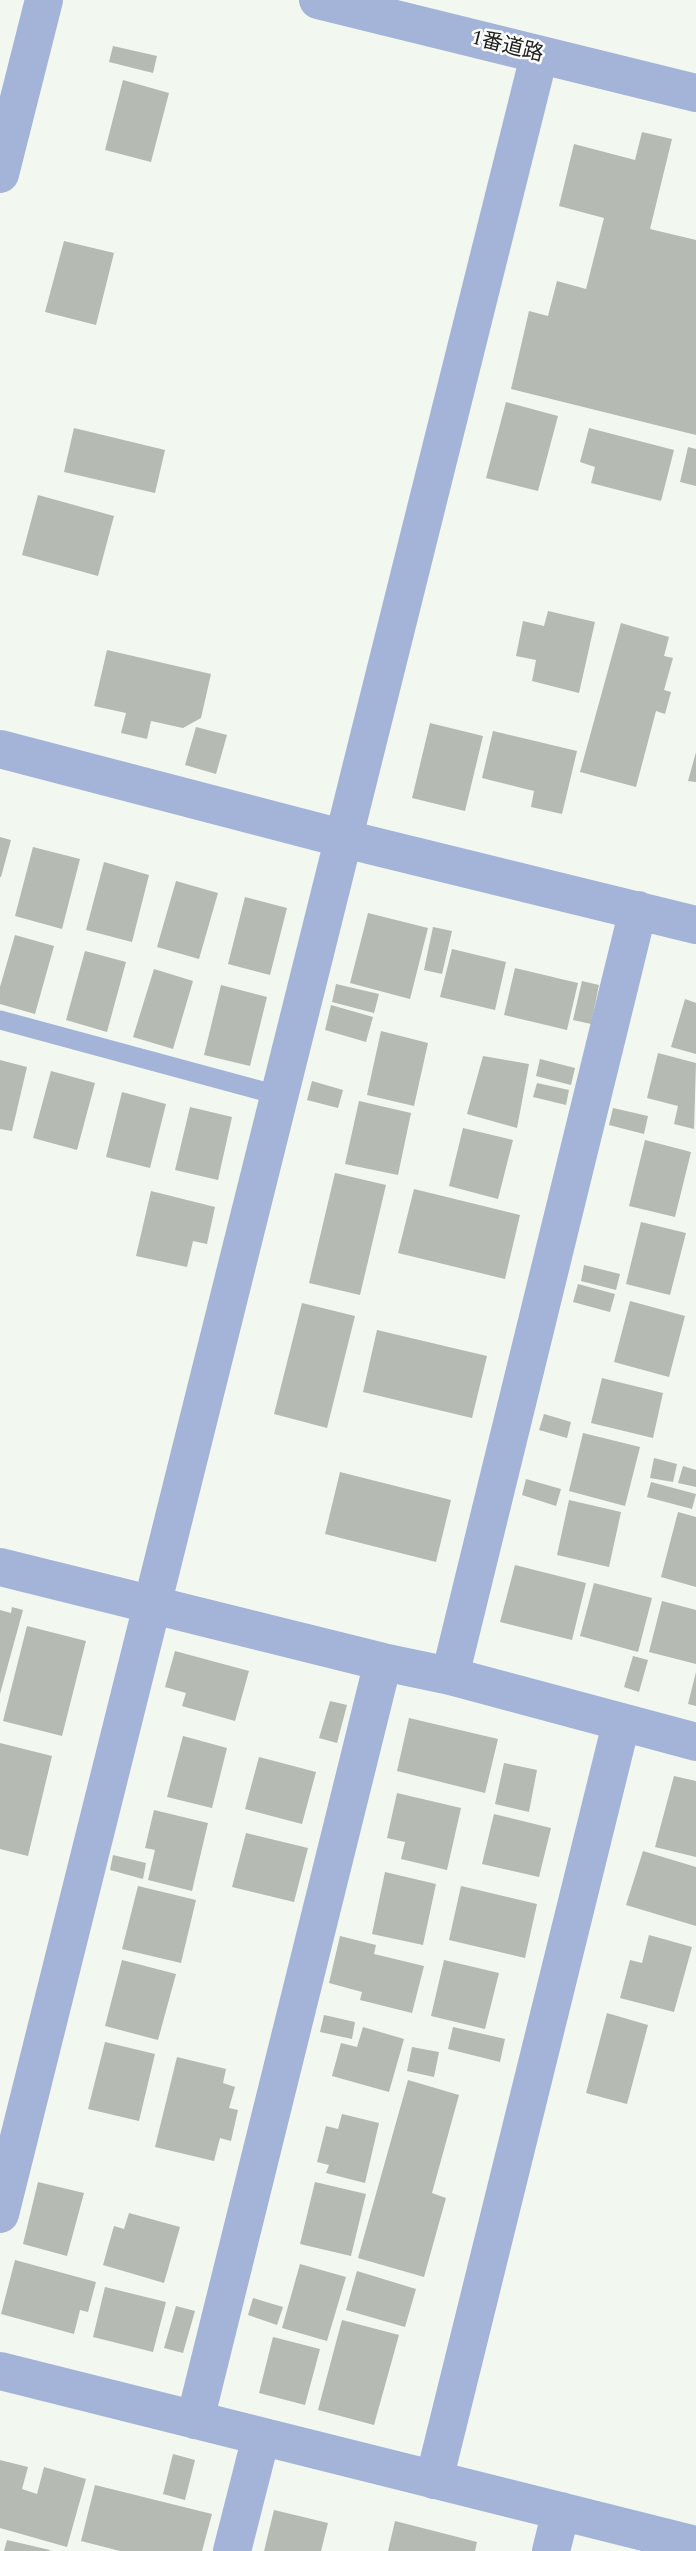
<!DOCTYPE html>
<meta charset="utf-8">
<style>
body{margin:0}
canvas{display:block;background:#f2f7ef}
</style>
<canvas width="696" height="2551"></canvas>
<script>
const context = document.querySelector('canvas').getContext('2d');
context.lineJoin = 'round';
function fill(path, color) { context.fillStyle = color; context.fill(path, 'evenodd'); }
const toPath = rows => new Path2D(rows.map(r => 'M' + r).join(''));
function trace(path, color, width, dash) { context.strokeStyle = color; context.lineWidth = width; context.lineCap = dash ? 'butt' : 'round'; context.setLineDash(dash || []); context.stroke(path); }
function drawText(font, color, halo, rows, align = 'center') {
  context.font = font + ' Spectral,"Noto Sans JP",serif'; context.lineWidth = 5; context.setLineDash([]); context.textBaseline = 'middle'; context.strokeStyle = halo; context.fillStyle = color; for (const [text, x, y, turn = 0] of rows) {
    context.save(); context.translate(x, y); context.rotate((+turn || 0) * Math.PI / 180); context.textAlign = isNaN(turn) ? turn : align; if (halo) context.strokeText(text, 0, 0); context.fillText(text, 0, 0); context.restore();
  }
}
fill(toPath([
 [113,46,157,56,153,73,109,62],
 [123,80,169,93,151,162,105,150],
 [642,132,672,139,650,229,696,240,696,435,511,389,529,311,548,316,557,281,586,289,604,218,559,206,574,144,635,160],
 [64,241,114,253,96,325,45,312],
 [506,402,558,416,538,491,486,478],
 [74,428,165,450,155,493,64,472],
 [589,428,674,450,661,501,591,483,595,467,580,462],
 [688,447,696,449,696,486,680,482],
 [38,495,114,516,98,576,22,555],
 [548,611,595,622,579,693,532,681,536,660,516,656,523,621,544,626],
 [621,623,669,637,664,656,673,658,664,690,671,692,665,714,656,711,636,787,580,772],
 [107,650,211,674,201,718,183,728,151,721,147,739,121,733,126,713,94,706],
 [430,723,483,736,465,811,412,798],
 [196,727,227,735,216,774,185,765],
 [493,731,577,751,562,814,531,807,534,791,482,778],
 [696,752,696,782,688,781],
 [0,837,11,840,1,877,0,877],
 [33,847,80,859,62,929,15,916],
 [104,862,149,875,132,942,86,930],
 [176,881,218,893,199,959,157,947],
 [245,897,287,908,270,975,228,964],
 [368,913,428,928,410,999,350,983],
 [433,927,452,931,442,974,424,970],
 [15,935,54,946,35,1014,0,1004,0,987],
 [452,949,506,962,495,1010,440,997],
 [85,951,126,962,107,1032,66,1020],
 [515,968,578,983,567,1030,504,1015],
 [154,969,193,981,173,1049,133,1037],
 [582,981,599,985,591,1024,573,1020],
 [336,984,379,994,374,1013,332,1002],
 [221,985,267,997,250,1066,204,1055],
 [685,999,696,1003,696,1054,671,1047],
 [331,1005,373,1017,366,1042,325,1030],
 [381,1031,428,1043,414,1106,367,1095],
 [658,1053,696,1063,694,1129,674,1124,678,1106,647,1098],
 [483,1056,529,1064,517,1128,467,1114],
 [540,1059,575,1068,571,1085,536,1076],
 [0,1060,27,1067,12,1131,0,1129],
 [51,1071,95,1083,77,1150,33,1138],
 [312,1081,343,1090,338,1108,307,1100],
 [537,1083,569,1090,566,1105,533,1097],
 [122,1092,166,1104,150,1168,106,1157],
 [359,1101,411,1113,398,1175,345,1164],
 [190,1107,232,1117,218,1180,175,1170],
 [613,1108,648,1116,644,1134,609,1125],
 [463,1128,513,1140,498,1199,449,1186],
 [645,1140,691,1152,675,1217,629,1206],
 [335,1173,386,1185,360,1295,309,1283],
 [414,1189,520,1215,505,1279,398,1253],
 [151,1191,215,1207,207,1244,193,1241,187,1267,136,1256],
 [641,1222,686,1233,670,1295,626,1284],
 [584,1265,620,1274,616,1290,581,1281],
 [578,1284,615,1294,610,1312,573,1302],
 [630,1301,685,1316,669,1377,614,1362],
 [302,1303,355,1316,327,1428,274,1414],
 [377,1330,487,1356,472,1418,363,1392],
 [602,1378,663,1393,653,1438,591,1423],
 [544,1414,571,1422,567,1438,539,1430],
 [583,1433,640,1447,625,1506,569,1491],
 [654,1458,677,1464,673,1482,650,1478],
 [683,1466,696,1470,696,1487,678,1483],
 [340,1472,451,1500,436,1562,325,1534],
 [526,1479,561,1489,556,1506,522,1495],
 [651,1482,696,1494,692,1509,647,1497],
 [569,1500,621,1512,609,1567,557,1555],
 [678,1512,696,1517,696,1587,661,1577],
 [515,1565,586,1583,572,1640,500,1622],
 [594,1583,652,1598,638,1652,580,1636],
 [662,1601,696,1610,696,1664,649,1652],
 [12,1607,23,1610,0,1694,0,1610,11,1613],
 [27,1626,86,1641,62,1736,3,1721],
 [175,1651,249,1671,235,1721,182,1706,186,1693,165,1687],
 [633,1656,648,1660,639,1692,624,1687],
 [696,1672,696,1706,688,1704],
 [330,1701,347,1705,337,1743,319,1738],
 [409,1718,498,1739,485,1793,397,1771],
 [183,1736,227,1748,212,1808,167,1797],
 [0,1743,52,1756,28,1856,0,1849],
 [259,1757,316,1772,302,1824,245,1809],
 [504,1763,537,1770,529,1812,495,1804],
 [674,1776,696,1781,696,1857,655,1847],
 [397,1793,461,1808,447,1870,401,1859,405,1842,387,1838],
 [154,1810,208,1823,192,1891,148,1880,155,1850,145,1848],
 [494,1814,551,1828,539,1877,482,1864],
 [246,1833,308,1848,294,1902,232,1887],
 [643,1851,696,1867,696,1926,626,1905],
 [113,1855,146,1863,143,1879,110,1870],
 [385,1872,436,1884,423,1945,372,1934],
 [138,1886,196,1900,181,1963,122,1949],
 [461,1886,537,1904,525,1958,449,1940],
 [649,1935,692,1947,674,2012,620,1998,630,1960,642,1963],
 [340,1936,376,1945,374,1954,424,1966,412,2013,360,2000,362,1992,329,1983],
 [122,1960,176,1974,158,2040,105,2026],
 [444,1960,499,1973,485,2029,431,2016],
 [607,2013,648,2025,627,2104,586,2093],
 [324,2015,355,2022,352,2039,320,2032],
 [363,2027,404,2039,389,2092,332,2076,341,2043,357,2047],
 [453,2027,505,2039,500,2062,448,2049],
 [105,2042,155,2054,139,2121,88,2109],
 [412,2047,439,2052,434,2077,407,2071],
 [177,2057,226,2069,223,2083,235,2087,229,2108,238,2110,231,2141,220,2138,214,2161,155,2147],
 [408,2080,459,2095,432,2193,446,2198,424,2277,358,2258],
 [342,2114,379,2123,365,2183,326,2173,329,2165,317,2162,326,2126,338,2129],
 [38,2182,84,2193,67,2256,23,2244],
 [315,2182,366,2194,351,2256,300,2244],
 [129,2213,180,2227,164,2283,103,2265,114,2226,124,2229],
 [15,2260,96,2282,88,2312,80,2310,74,2334,1,2314],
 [300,2264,346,2277,327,2341,282,2328],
 [357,2271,416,2289,405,2327,346,2310],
 [105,2287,166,2302,153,2352,93,2337],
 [253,2298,283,2307,277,2325,248,2315],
 [176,2306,195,2311,183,2353,164,2348],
 [342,2320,399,2335,374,2425,318,2410],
 [273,2337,320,2349,305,2405,259,2393],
 [173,2454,195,2460,185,2500,163,2494],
 [0,2460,28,2467,22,2489,37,2494,44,2467,86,2479,67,2547,0,2528],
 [95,2485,212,2514,202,2551,120,2551,81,2541],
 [274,2510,328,2523,321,2551,264,2551],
 [395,2521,477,2542,475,2551,388,2551],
 [7,2540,50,2550,49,2551,4,2551]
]), '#b5bab2');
trace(toPath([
 [0,1020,281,1096]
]), '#a4b3d8', 19);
trace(toPath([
 [0,174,44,0],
 [0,749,345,839,696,925],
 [0,1567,383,1662,450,1676,696,1742],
 [450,1676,638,910],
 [0,2214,539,56],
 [0,2371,696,2545],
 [195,2420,383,1662],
 [434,2480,621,1724],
 [232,2551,261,2437],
 [551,2551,561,2511]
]), '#a4b3d8', 38);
trace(toPath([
 [318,0,696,93]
]), '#a4b3d8', 38);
drawText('21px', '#20221f', '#fff', [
 ["1番道路",507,48,14]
]);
</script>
